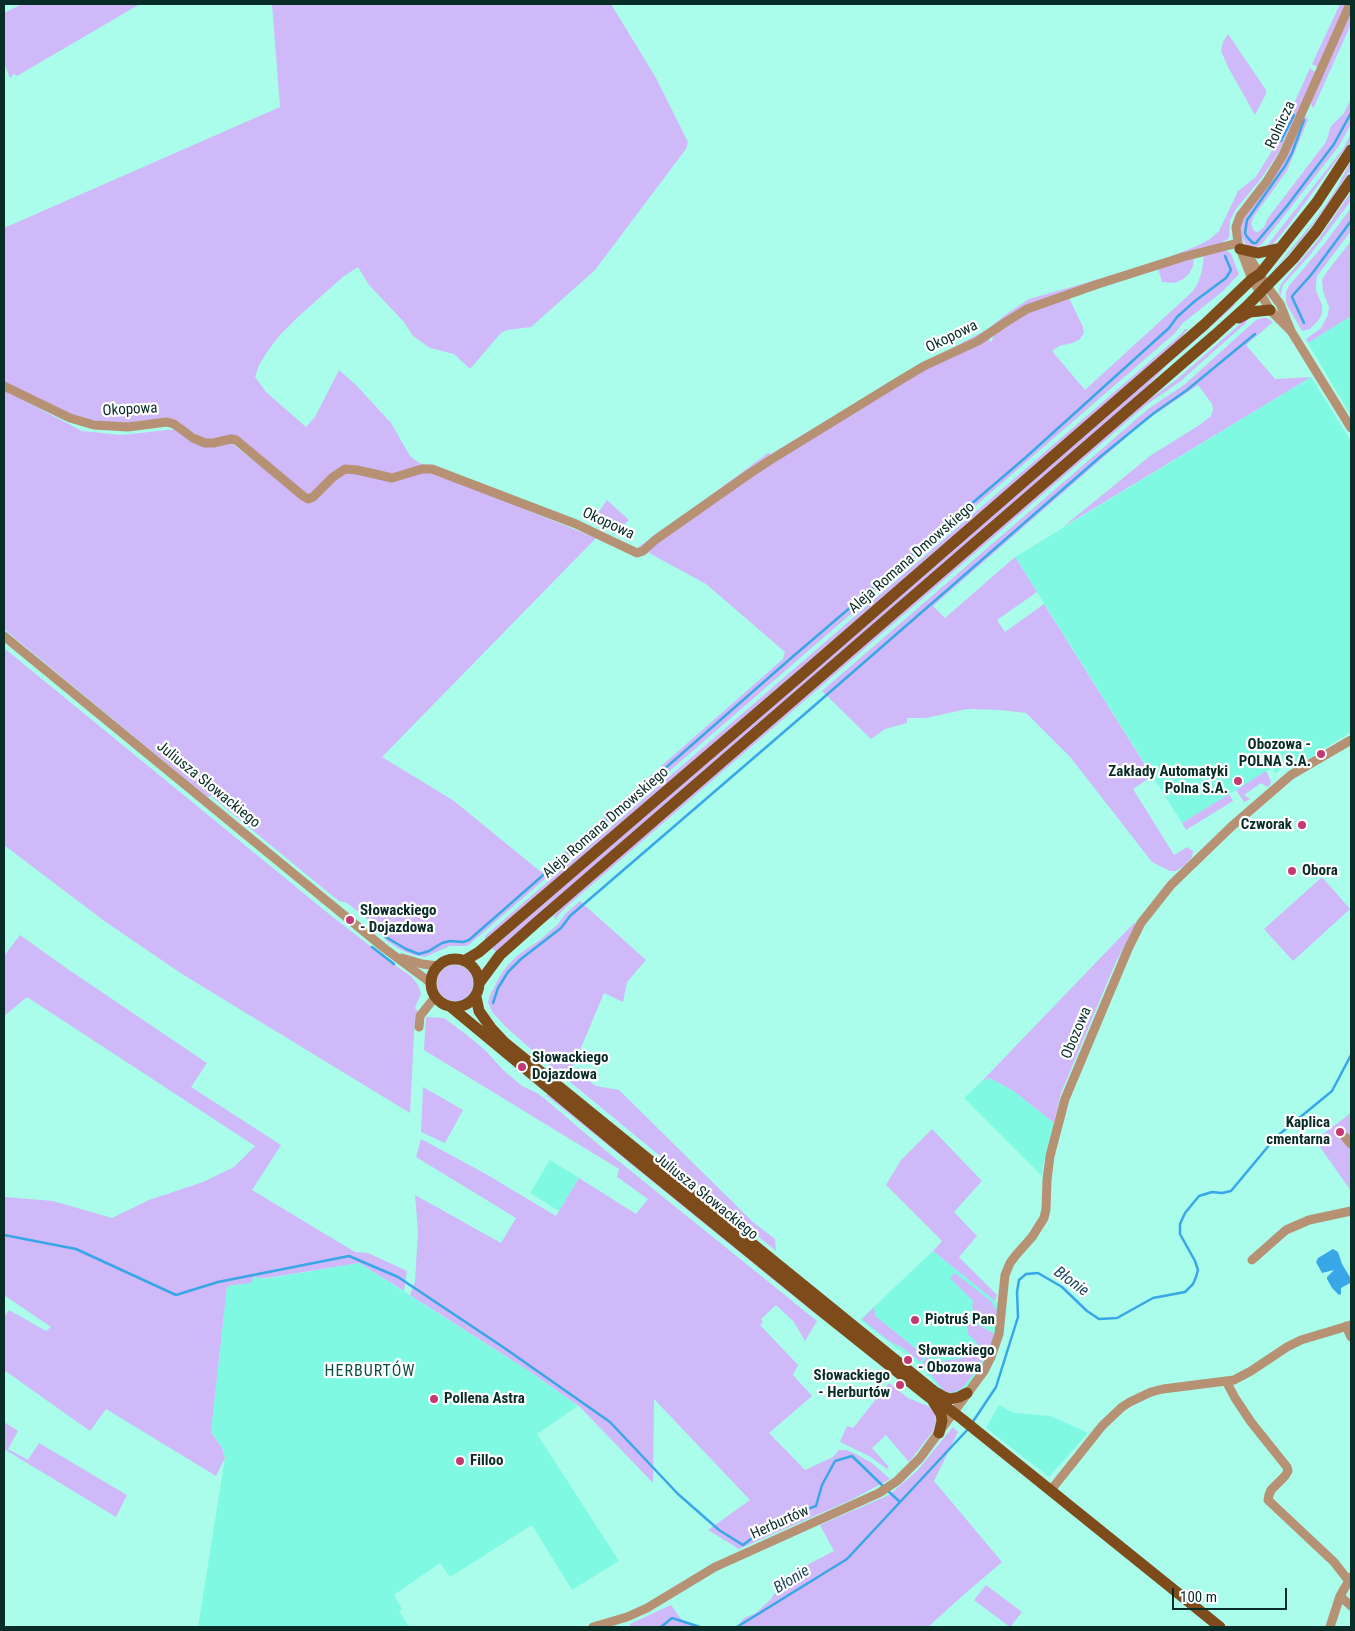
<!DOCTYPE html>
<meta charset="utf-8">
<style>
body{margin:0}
#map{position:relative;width:1355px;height:1631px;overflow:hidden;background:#aafceb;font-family:"Roboto Condensed",sans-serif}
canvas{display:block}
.frame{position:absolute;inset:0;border:5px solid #082c26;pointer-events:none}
.scale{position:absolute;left:1172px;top:1588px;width:115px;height:22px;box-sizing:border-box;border:2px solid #082c26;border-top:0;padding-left:6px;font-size:15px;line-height:18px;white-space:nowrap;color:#082c26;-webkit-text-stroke:4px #fff;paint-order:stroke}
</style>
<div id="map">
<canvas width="1355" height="1631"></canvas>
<div class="frame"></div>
<div class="scale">100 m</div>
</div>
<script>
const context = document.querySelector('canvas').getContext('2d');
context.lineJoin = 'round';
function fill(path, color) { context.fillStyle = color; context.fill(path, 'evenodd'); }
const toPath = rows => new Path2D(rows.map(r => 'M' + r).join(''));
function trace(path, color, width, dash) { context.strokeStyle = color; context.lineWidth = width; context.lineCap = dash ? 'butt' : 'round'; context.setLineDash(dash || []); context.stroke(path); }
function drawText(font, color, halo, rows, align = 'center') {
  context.font = font + ' "Roboto Condensed",sans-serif'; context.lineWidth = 4.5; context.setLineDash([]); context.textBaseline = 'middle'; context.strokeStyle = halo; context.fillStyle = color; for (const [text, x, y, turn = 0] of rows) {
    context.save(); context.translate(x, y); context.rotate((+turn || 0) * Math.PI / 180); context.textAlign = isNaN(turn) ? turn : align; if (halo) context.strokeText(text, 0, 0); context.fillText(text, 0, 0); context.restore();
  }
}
fill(toPath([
 [1351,316,1351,416,1308,343],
 [1311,377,1351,441,1351,732,1306,760,1283,767,1275,774,1272,768,1182,823,1015,557],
 [990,1078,1015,1092,1054,1123,1043,1164,1042,1176,964,1098,982,1081],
 [550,1160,579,1178,559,1211,530,1193],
 [933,1251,1003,1307,996,1345,967,1393,952,1394,942,1391,918,1364,860,1320],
 [359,1263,529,1371,578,1406,537,1434,619,1561,572,1590,532,1525,450,1577,440,1563,394,1595,402,1609,399,1611,409,1627,198,1627,225,1458,222,1448,211,1432,227,1286,251,1283,254,1275,259,1278,265,1279],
 [999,1405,1014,1413,1051,1416,1088,1433,1049,1477,986,1428]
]), '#80f9e3');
fill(toPath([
 [22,4,140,4,17,76,14,74,10,78,4,62,4,13],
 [272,4,510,4,511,5,515,4,611,4,656,78,688,142,686,149,595,270,531,327,507,330,501,333,470,369,454,354,430,348,413,336,404,322,369,285,358,267,344,276,299,316,279,336,267,352,259,365,255,377,266,392,306,427,315,417,339,370,357,386,391,423,410,456,419,463,433,466,457,482,596,538,382,757,454,801,541,872,783,659,785,652,706,584,649,553,651,547,743,481,898,384,989,337,990,342,992,341,993,337,997,331,1022,315,1068,296,1083,327,1084,333,1079,340,1072,343,1059,346,1052,351,1085,390,1192,292,1198,283,1202,271,1204,255,1226,250,1231,254,1239,274,1223,291,1183,323,1174,334,471,943,467,946,450,946,425,957,413,955,401,950,387,941,367,919,347,903,339,901,324,889,211,796,207,797,4,629,4,390,82,431,122,435,176,429,195,442,231,443,304,500,308,496,238,438,206,440,179,424,132,424,86,420,64,412,4,382,4,228,280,107],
 [1340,4,1346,4,1319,68,1312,64],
 [1351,9,1351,24,1313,109,1311,103],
 [1228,34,1266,90,1266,94,1255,115,1228,67,1221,51,1223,42],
 [1310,68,1316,73,1279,152,1260,180,1236,209,1230,221,1229,237,1227,240,1223,241,1223,244,1068,292,914,370,639,551,601,532,637,548,677,520,768,453,771,454,902,375,988,329,1005,315,1029,299,1138,268,1172,256,1199,245,1210,239,1219,231,1238,191,1255,178,1275,146],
 [1351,99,1351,124,1339,146,1262,244,1254,249,1246,245,1240,234,1240,226,1243,217,1303,118,1306,117,1308,120,1287,171,1254,216,1251,224,1254,231,1258,232,1264,227,1268,218,1326,142,1331,126,1344,113],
 [1351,134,1350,142,1285,230,1274,243,1265,248,1343,149],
 [1351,160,1351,169,1328,204,1302,239,1272,272,1314,221,1329,200,1338,186],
 [1351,192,1351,199,1347,206,1310,255,1283,285,1280,297,1279,290,1281,284,1317,241],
 [1351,208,1351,231,1317,276,1316,284,1316,291,1322,305,1322,314,1318,321,1310,329,1302,331,1286,303,1286,292,1289,286,1325,243],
 [1351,241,1351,316,1308,343,1306,339,1321,328,1328,315,1329,307,1323,291,1322,280,1326,273],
 [1194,257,1193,266,1189,274,1183,279,1175,283,1162,282,1158,268],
 [1234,304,1235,305,1168,364,1143,391,496,952,492,948],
 [1247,318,1247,322,1194,369,1181,381,1146,405,565,908,556,918,553,917,563,906,1140,406,1176,380],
 [1262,318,1267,318,1273,322,1246,345,1275,379,1311,377,1063,527,1150,456,1201,424,1211,416,1213,410,1212,404,1198,385,1144,422,933,606,945,618,1015,557,1037,592,997,620,1005,632,1044,604,1152,776,1133,789,1174,855,1187,847,1193,851,1192,857,1185,865,1176,871,1170,871,1152,862,1071,758,1026,713,1000,710,967,709,926,718,907,718,907,723,885,729,871,739,822,691,1148,409,1184,385,1256,320],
 [1185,329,1188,329,1175,345,485,941,485,936,1178,337],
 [607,500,629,520,618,531,597,523,594,519],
 [4,648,329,914,396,966,411,976,418,985,421,994,416,1005,415,1008,418,1011,415,1016,410,1113,182,974,103,920,4,845],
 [1266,771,1271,781,1270,785,1267,787,1261,783,1244,795,1250,799,1244,802,1236,790],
 [1229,794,1233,801,1186,830,1182,823],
 [1322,877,1350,909,1293,961,1264,929],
 [580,901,646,960,627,982,623,1002,604,993,572,1069,596,1086,619,1090,753,1222,775,1239,776,1251,542,1059,506,1027,492,1012,488,1002,491,993,500,976,506,967,518,955,541,939,558,924,566,913],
 [1134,923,1136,924,1115,964,1061,1093,1054,1123,1015,1092,990,1078,982,1081],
 [20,935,69,970,207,1063,191,1087,281,1145,252,1190,355,1252,368,1253,407,1271,404,1291,359,1263,267,1278,259,1278,254,1276,251,1283,227,1286,211,1432,222,1448,225,1458,216,1476,106,1409,90,1431,4,1370,4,1317,9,1310,46,1331,51,1327,4,1295,4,1197,53,1201,112,1218,149,1200,203,1182,234,1167,255,1146,27,997,4,1016,4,956],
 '437 983a18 18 0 1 1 36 0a18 18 0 1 1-36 0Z',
 [426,1017,444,1018,467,1035,486,1051,503,1070,522,1086,537,1093,545,1099,605,1150,817,1321,805,1341,794,1322,776,1305,761,1319,763,1322,760,1325,798,1365,793,1375,812,1396,769,1433,805,1470,833,1457,839,1450,846,1450,854,1453,872,1463,890,1479,851,1500,739,1549,708,1530,750,1500,654,1399,653,1483,580,1407,529,1371,410,1295,415,1282,418,1232,415,1195,501,1243,516,1218,416,1157,421,1139,484,1173,556,1216,579,1178,636,1214,648,1199,617,1177,619,1169,424,1050],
 [423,1087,463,1110,445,1143,421,1132],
 [548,1094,818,1314,818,1316,546,1095],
 [1351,1113,1351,1191,1315,1140],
 [932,1129,982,1181,954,1212,977,1236,959,1257,997,1295,995,1301,933,1251,942,1241,886,1185,901,1160],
 [955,1273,992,1302,997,1311,996,1322,993,1323,985,1321,973,1310,972,1306,973,1301,950,1278],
 [874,1307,875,1316,925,1356,920,1362,903,1348,889,1341,862,1319],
 [973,1322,993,1333,994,1336,989,1350,984,1350,968,1334,967,1326],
 [968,1347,971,1348,981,1358,982,1365,961,1389,951,1393,944,1391,922,1364,926,1357,938,1362,963,1358,963,1350],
 [889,1383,908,1398,930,1407,935,1414,936,1422,933,1431,909,1462,886,1435,872,1448,889,1467,887,1469,869,1456,840,1442,847,1426,853,1428],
 [4,1422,18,1431,8,1449,28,1460,39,1443,127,1495,116,1517,4,1449],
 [953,1427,958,1432,934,1481,1002,1562,961,1597,928,1627,737,1627,744,1618,756,1613,770,1600,783,1582,795,1577,809,1564,834,1551,820,1525,889,1495,917,1471],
 [986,1585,1022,1612,1010,1627,974,1600],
 [671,1605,681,1619,695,1627,630,1627,630,1624]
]), '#cfb9f9');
fill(toPath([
 [1333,1249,1338,1252,1342,1264,1351,1279,1350,1283,1341,1288,1341,1294,1339,1295,1332,1288,1327,1279,1327,1277,1334,1270,1322,1273,1316,1262,1318,1258]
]), '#39a6e7');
trace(toPath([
 [1304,120,1292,153,1285,166,1247,220,1245,233,1247,237,1253,243,1256,243,1261,237,1287,206,1334,144,1351,113],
 [1281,141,1294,115],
 [1304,323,1292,297,1293,295,1311,275,1351,221],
 [384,936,406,949,419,954,429,951,442,943,450,941,463,942,469,940,790,659,1025,458,1169,328,1177,317,1195,301,1226,278,1231,270,1225,256],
 [372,947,394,964],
 [493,1003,498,988,508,972,521,959,561,928,570,916,807,712,1100,457,1154,413,1187,390,1255,334],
 [4,1235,76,1249,176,1295,218,1282,349,1256,398,1277,503,1347,610,1422,678,1494,719,1530,743,1545,777,1519,816,1506,822,1485,835,1461,852,1456,884,1487],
 [972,1423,996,1387,1018,1317,1017,1292,1019,1280,1026,1274,1038,1273,1062,1287,1087,1311,1099,1319,1117,1318,1153,1298,1185,1292,1193,1284,1196,1277,1198,1270,1195,1261,1180,1234,1180,1224,1185,1213,1199,1196,1212,1192,1222,1193,1231,1191,1276,1137,1332,1091,1351,1055],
 [888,1491,900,1502],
 [661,1627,672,1618,700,1627],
 [737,1627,847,1559,969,1428]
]), '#39a6e7', 2.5);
trace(toPath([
 [1242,253,1250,258,1266,285,1280,304,1291,331,1351,428],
 [1291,331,1270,310,1252,279,1238,243,1236,227,1240,216,1267,181,1283,155,1350,4],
 [4,386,70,418,94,425,128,427,167,422,174,424,193,438,205,443,213,443,231,439,236,440,303,496,308,499,313,497,333,477,345,469,357,470,392,478,422,469,432,469,576,524,637,553,643,551,655,540,749,474,772,459,894,384,924,366,978,341,1006,322,1027,309,1098,284,1183,257,1238,243],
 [4,636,384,948,431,983],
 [402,958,422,964,438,966],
 [419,1027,420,1016,435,997],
 [1345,1137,1351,1144],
 [1252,1260,1286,1230,1309,1220,1351,1211],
 [1346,1326,1351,1337],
 [1226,1381,1235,1398,1251,1422,1287,1467,1288,1471,1285,1476,1271,1490,1269,1495,1268,1500,1334,1562,1348,1580],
 [1051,1490,1102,1426,1122,1407,1130,1402,1151,1392,1163,1389,1234,1380,1251,1371,1287,1347,1301,1340,1351,1325],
 [1340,1596,1351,1606],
 [593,1627,627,1617,647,1608,715,1567,879,1493,897,1481,920,1458,984,1371,991,1357,999,1334,1005,1275,1010,1263,1016,1255,1032,1237,1044,1218,1046,1209,1047,1180,1050,1156,1065,1099,1128,949,1141,923,1171,885,1232,826,1291,775,1351,740],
 [1330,1627,1340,1596,1351,1577]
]), '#b69173', 9);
trace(toPath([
 [1240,249,1258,253,1281,248],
 [1239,318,1250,312,1270,310],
 '431 983a24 24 0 1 1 48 0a24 24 0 1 1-48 0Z',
 [464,961,479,952,806,671,1205,324,1252,279,1260,274,1317,202,1351,150],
 [480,982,500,955,537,922,1215,335,1247,306,1293,259,1316,231,1351,180],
 [476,997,479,1011,491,1028,504,1042,935,1392,944,1404],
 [451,1007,626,1152,825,1314,930,1398,945,1406,962,1419,1220,1627],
 [937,1393,944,1397,950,1399,959,1397,967,1393],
 [933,1401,941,1414,942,1421,939,1433]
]), '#7e4b1a', 11);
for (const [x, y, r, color] of [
 [1321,754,5,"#c33971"],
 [1238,781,5,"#c33971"],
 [1302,825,5,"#c33971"],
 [1292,871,5,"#c33971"],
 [350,920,5,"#c33971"],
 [522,1067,5,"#c33971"],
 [1340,1132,5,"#c33971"],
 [915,1320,5,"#c33971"],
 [908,1360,5,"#c33971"],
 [900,1385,5,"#c33971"],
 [434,1399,5,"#c33971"],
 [460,1461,5,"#c33971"]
]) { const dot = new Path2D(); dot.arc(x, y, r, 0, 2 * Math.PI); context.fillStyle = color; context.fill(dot); trace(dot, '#fff', 2); }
drawText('15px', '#082c26', '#fff', [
 ["Rolnicza",1281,125,-65],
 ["Okopowa",952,337,-26],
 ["Okopowa",130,410,-3],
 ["Okopowa",608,524,25],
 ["Aleja Romana Dmowskiego",912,558,-41],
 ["Juliusza Słowackiego",208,785,39],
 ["Aleja Romana Dmowskiego",606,823,-41],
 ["Obozowa",1077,1033,-67],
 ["Juliusza Słowackiego",706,1197,39],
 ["Herburtów",780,1523,-24]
]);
drawText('bold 15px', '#082c26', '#fff', [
 ["Obozowa -",1311,745,"right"],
 ["POLNA S.A.",1311,762,"right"],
 ["Zakłady Automatyki",1228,772,"right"],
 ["Polna S.A.",1228,789,"right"],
 ["Czworak",1292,825,"right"],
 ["Obora",1302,871],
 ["Słowackiego",360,911],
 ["- Dojazdowa",360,928],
 ["Słowackiego",532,1058],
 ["Dojazdowa",532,1075],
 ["Kaplica",1330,1123,"right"],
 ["cmentarna",1330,1140,"right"],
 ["Piotruś Pan",925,1320],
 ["Słowackiego",918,1351],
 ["- Obozowa",918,1368],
 ["Słowackiego",890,1376,"right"],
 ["- Herburtów",890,1393,"right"],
 ["Pollena Astra",444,1399],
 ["Filloo",470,1461]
], 'left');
drawText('italic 16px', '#1c4762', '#fff', [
 ["Błonie",1071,1282,36],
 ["Błonie",792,1580,-32]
]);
context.letterSpacing = '1px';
drawText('16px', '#104f45', '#fff', [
 ["HERBURTÓW",370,1372]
]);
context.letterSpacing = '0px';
</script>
